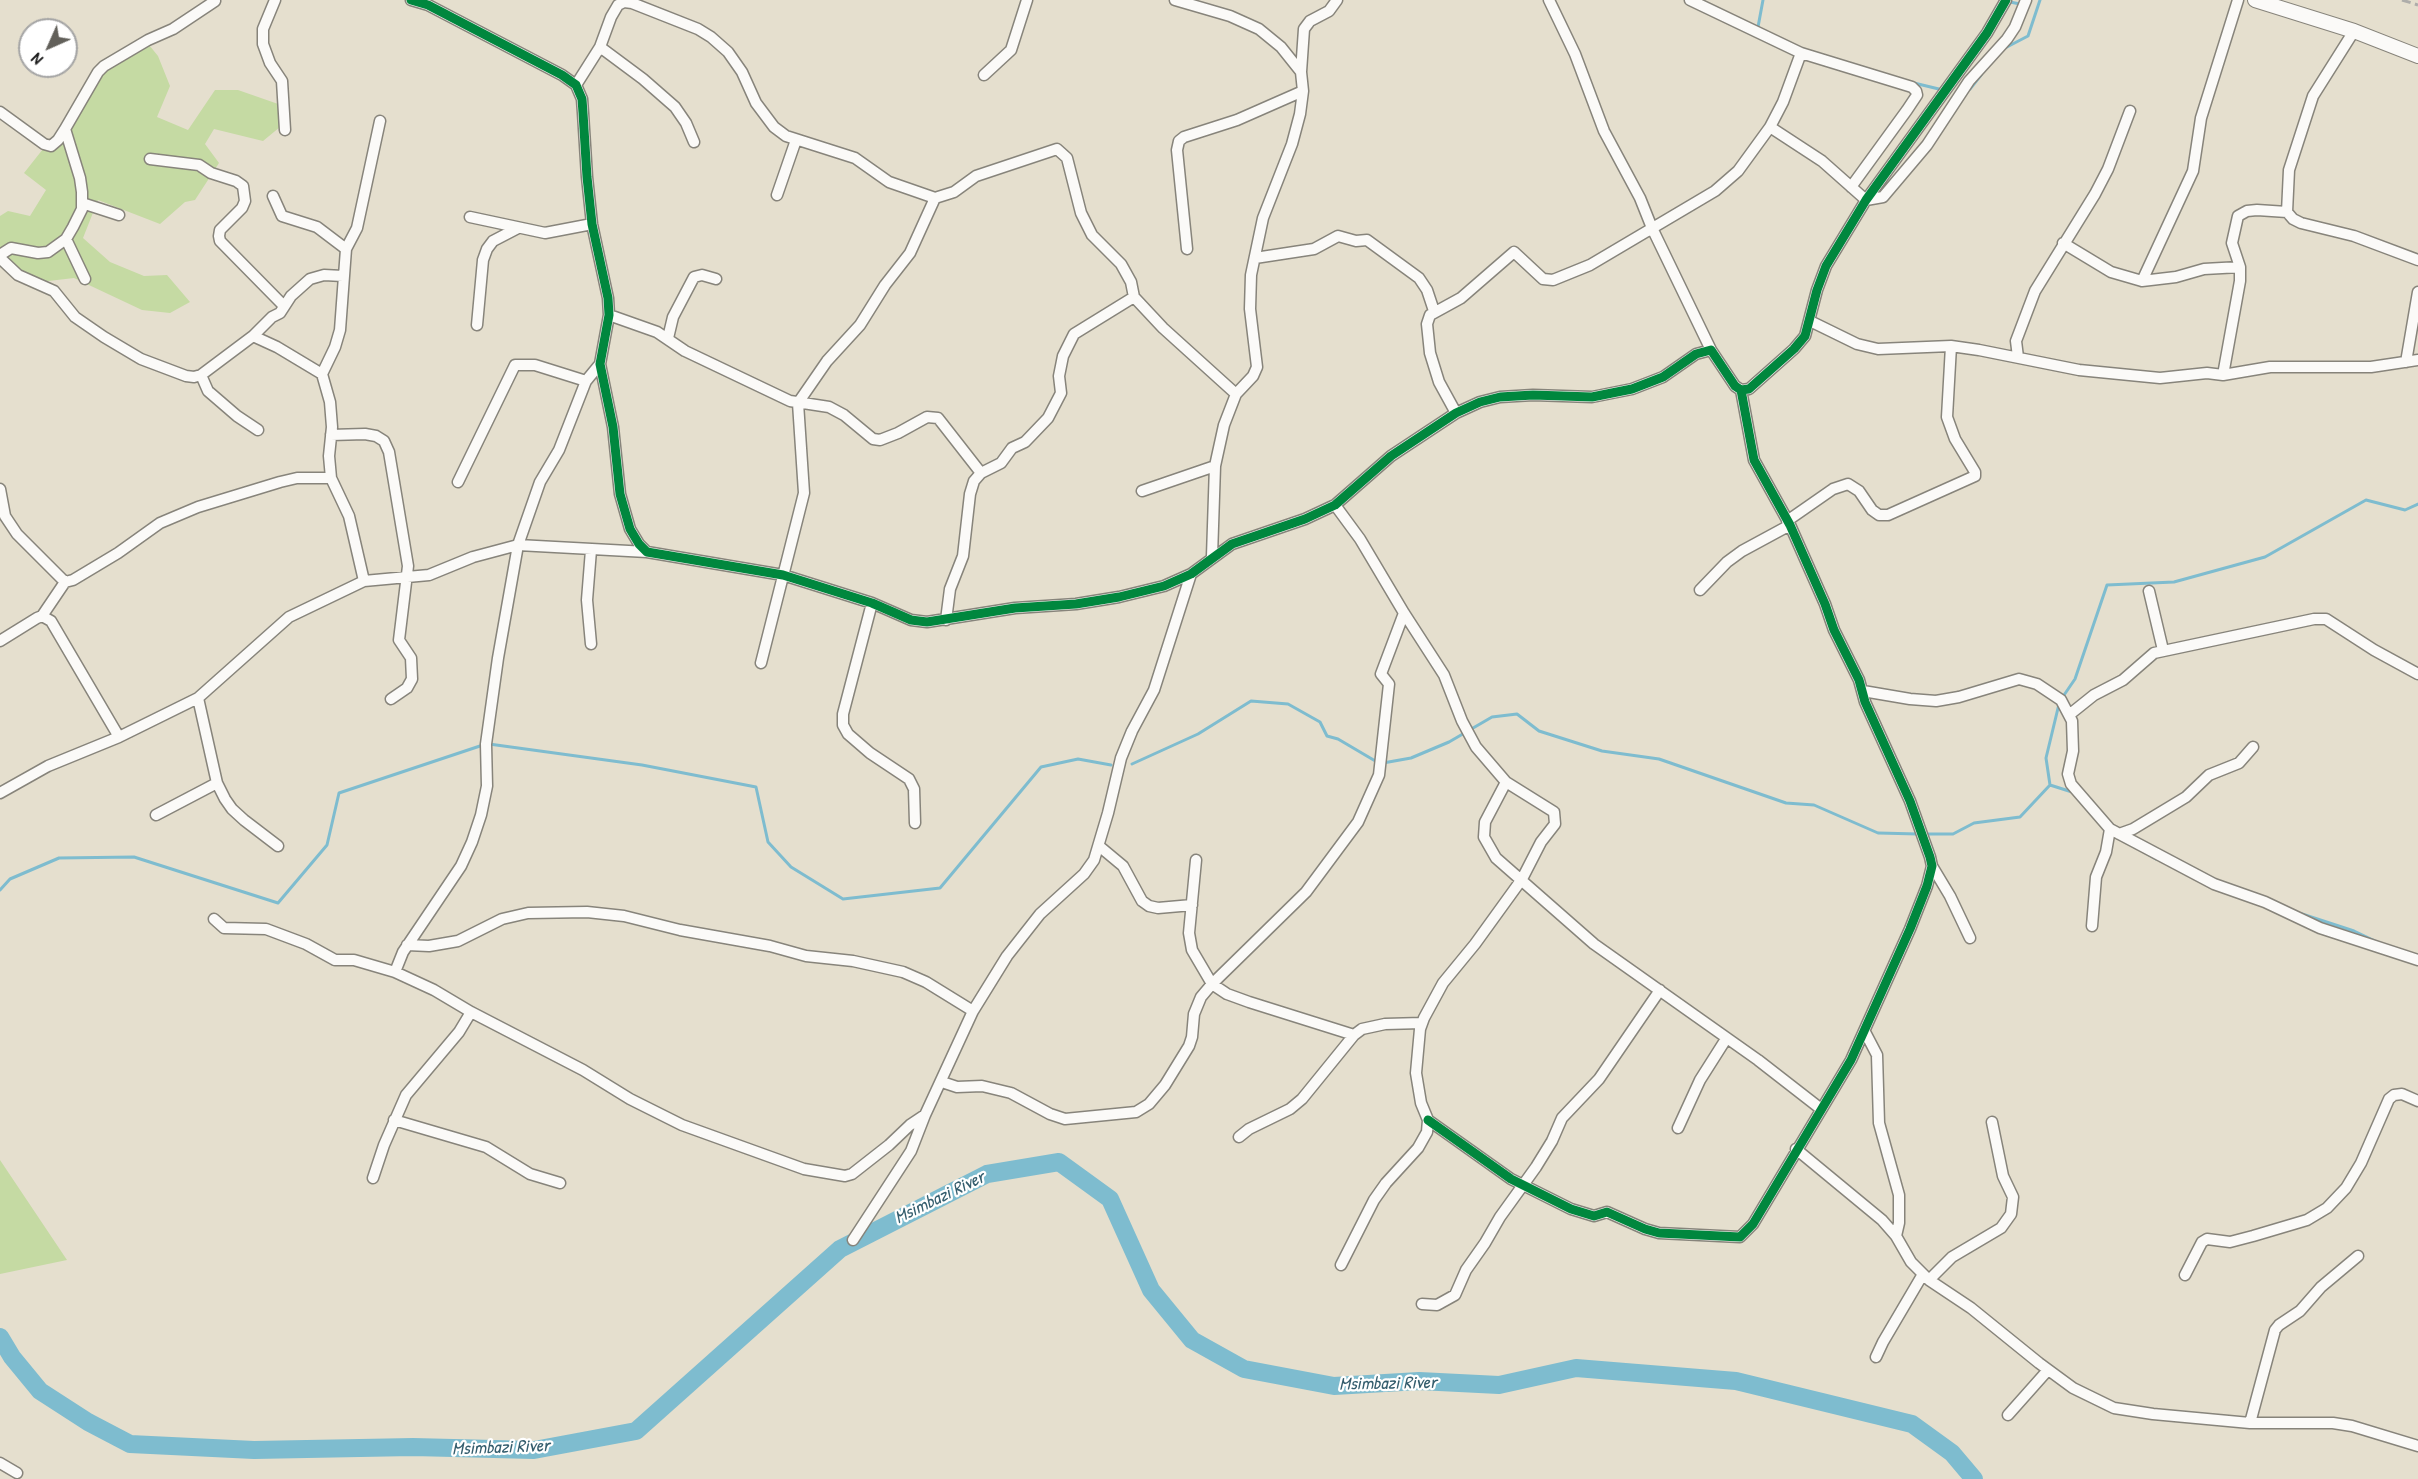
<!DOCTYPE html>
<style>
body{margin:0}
#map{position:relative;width:2418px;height:1479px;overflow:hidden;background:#e5dfce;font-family:"Patrick Hand",sans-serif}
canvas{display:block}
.north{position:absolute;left:18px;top:18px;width:60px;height:60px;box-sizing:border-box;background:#fff;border:2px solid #a4a4a4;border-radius:50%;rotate:225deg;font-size:16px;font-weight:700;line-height:24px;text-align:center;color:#1c1c1c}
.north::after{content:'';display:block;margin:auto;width:21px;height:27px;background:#62605a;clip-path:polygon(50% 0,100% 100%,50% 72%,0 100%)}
</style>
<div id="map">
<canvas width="2418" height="1479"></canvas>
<div class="north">N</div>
</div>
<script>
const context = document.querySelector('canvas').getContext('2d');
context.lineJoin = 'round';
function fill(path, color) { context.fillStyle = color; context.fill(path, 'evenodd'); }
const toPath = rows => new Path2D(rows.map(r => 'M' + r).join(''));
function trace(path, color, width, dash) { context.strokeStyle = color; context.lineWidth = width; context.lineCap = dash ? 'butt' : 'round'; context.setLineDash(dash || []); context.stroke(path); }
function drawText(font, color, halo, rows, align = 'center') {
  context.font = font + ' "Patrick Hand",sans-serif'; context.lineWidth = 4.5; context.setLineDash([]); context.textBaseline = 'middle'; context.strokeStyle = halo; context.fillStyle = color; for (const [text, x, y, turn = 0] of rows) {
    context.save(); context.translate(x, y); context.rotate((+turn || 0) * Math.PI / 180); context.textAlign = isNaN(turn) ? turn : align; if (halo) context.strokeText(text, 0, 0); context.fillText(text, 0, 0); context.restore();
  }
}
fill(toPath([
 [145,40,158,56,170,86,157,117,188,130,215,90,238,90,281,105,280,127,263,141,214,129,205,144,219,163,195,200,185,202,160,224,98,200,83,238,110,262,144,276,167,275,190,302,170,313,142,310,74,278,40,282,0,261,0,216,8,211,30,216,46,190,24,173,62,125,103,62],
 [0,1160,67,1260,0,1274]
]), '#c5daa3');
trace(toPath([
 [2000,0,2020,4],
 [1758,27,1763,0],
 [2005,48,2028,36,2040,0],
 [1914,83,1943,90],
 [1970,89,1981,75],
 [2062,698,2075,679,2107,585,2174,582,2265,557,2366,500,2405,510,2418,504],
 [489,744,642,765,756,787,768,842,791,867,843,899,940,888,1041,767,1078,759,1111,765],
 [1383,763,1411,758,1449,742,1492,717,1517,714,1539,731,1602,751,1659,759,1786,803,1814,805,1878,833,1918,834],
 [1132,764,1198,734,1251,701,1288,704,1320,722,1327,736,1338,739,1377,762],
 [2050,785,2072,792],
 [1926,834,1953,834,1974,823,2020,817,2050,785,2046,758,2059,704],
 [2144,852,2156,859],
 [0,890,10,879,59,858,134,857,278,903,327,845,339,793,483,745],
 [2302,914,2354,931,2375,941]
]), '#7ebccf', 3);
trace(toPath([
 [0,1337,12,1357,40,1391,88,1422,130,1444,254,1450,413,1447,534,1450,636,1431,840,1249,987,1174,1059,1162,1110,1199,1151,1290,1192,1340,1244,1369,1334,1386,1419,1381,1499,1385,1576,1368,1736,1381,1912,1424,1952,1453,1974,1479]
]), '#7ebccf', 18);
const street = toPath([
 [275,0,263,29,263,44,270,63,282,81,285,130],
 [411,0,428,5,562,75,576,85,582,99,583,113,587,177,592,224,608,298,609,315,600,364,613,427,620,494,630,529,639,544,647,552,783,575,872,603,911,620,927,622,1015,608,1076,604,1119,597,1164,586,1191,574,1232,544,1305,519,1335,505,1391,456,1456,413,1480,402,1500,397,1533,395,1592,397,1632,389,1663,377,1696,354,1711,350,1735,386,1741,390,1749,389,1794,349,1805,336,1817,290,1826,266,1866,200,1987,33,2006,0],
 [1175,0,1230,16,1259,29,1281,47,1301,72],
 [1549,0,1575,54,1604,131,1640,198,1652,228,1711,350],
 [1690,0,1801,53,1912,87,1916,91,1917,95,1907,110,1851,187],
 [2354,31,2313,96,2289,170,2287,212,2293,219,2301,223,2354,236,2418,260],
 [600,47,643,79,675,107,686,123,694,142],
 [984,75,1011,50,1027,0],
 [576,85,600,47,611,17,618,5,624,2,632,3,698,29,711,37,728,52,742,72,756,103,774,127,786,136,855,158,889,182,935,198,954,192,976,176,1057,149,1067,158,1081,213,1092,235,1121,264,1131,282,1134,297,1163,328,1236,394],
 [0,112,44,144,51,146,58,140,65,129],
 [1770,127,1822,161,1866,200,1883,197,1927,145,1969,81,2007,39,2015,27,2026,0],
 [150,159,199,165,211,173,236,181,243,186,245,201,242,208,220,230,219,236,220,241,284,306],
 [777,195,796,140],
 [273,196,282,216,317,227,346,249],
 [82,203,119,215],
 [470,217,545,233,592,224],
 [66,239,85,279],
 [2063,243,2111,272,2142,281,2176,277,2204,269,2240,267],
 [1187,249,1177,150,1179,141,1184,137,1237,120,1303,91],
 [0,255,11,248,38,253,48,252,66,239,73,227,82,209,82,192,80,178,65,129,98,72,104,66,148,40,173,29,215,1],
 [0,258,18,275,54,291,75,317,104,337,141,359,186,376,194,377,201,375,253,336,272,317,280,313,291,296,310,279,324,275,343,276],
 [1255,258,1314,249,1338,236,1356,241,1367,240,1419,278,1427,290,1434,311],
 [2142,281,2193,171,2201,118,2238,0],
 [609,315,657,332,685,351,790,401,829,407,844,415,873,439,880,440,898,433,927,417,938,418,981,473],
 [1810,321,1857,344,1878,349,1951,346,1979,350,2079,370,2160,378,2207,373,2223,375,2270,367,2371,367,2418,360],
 [477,325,483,260,487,249,493,241,518,228],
 [253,336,277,347,322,374],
 [668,338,673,317,694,277,702,275,716,279],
 [2018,357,2016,341,2035,291,2095,194,2108,169,2130,111],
 [2406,362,2418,292],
 [201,375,208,391,237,416,258,430],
 [2223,375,2240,281,2240,267,2232,243,2238,216,2247,211,2257,210,2287,212],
 [1456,413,1439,382,1430,353,1427,324,1430,315,1461,298,1514,252,1543,279,1553,280,1590,265,1715,191,1738,171,1770,127,1783,102,1801,53],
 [331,435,365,434,376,436,384,441,389,452,408,566,399,640,411,658,412,679,407,688,391,699],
 [458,482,515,365,535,365,586,381],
 [0,489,5,516,17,534,65,582,73,580,118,553,160,523,198,507,280,482,297,478,331,478],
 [1142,491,1215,466],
 [1335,505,1360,539,1404,613,1444,675,1462,721,1476,747,1506,782,1554,812,1555,824,1541,842,1522,879,1475,944,1443,983,1424,1018,1420,1029,1416,1073,1421,1103,1428,1120,1427,1132,1418,1148,1386,1183,1374,1200,1341,1265],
 [1787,521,1833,489,1848,484,1859,491,1872,510,1879,515,1888,515,1975,476,1975,472,1955,439,1947,417,1951,346],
 [591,550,587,600,591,644],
 [1212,556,1215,466,1224,425,1236,394,1253,376,1257,367,1250,309,1251,275,1263,218,1292,144,1300,114,1303,91,1301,72,1304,29,1310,21,1329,11,1337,0],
 [364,581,349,516,331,478,329,456,332,427,330,402,322,374,335,347,340,330,346,249,357,228,380,121],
 [1700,590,1727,562,1742,551,1790,525],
 [2149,591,2163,650],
 [872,603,843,714,843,725,848,734,870,753,909,779,914,789,915,823],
 [42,616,65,582],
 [946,620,950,589,963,556,970,494,974,481,981,473,1001,463,1012,448,1025,442,1048,418,1061,393,1059,376,1063,356,1074,334,1134,297],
 [0,641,37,618,42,616,51,621,119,737],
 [761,663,804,493,798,403,827,361,860,325,885,285,910,253,935,198],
 [1863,691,1910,699,1936,701,1959,697,2019,679,2037,684,2061,700,2072,721,2073,751,2068,774,2071,784,2110,829,2214,884,2265,902,2320,928,2418,960],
 [198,698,217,783,225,799,232,809,244,820,278,846],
 [2069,715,2094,695,2123,680,2154,653,2314,619,2326,619,2374,650,2418,674],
 [1506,782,1485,822,1484,837,1496,858,1594,944,1758,1060,1821,1109],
 [0,793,48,766,119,737,198,698,289,617,364,581,429,575,473,557,518,545,647,552],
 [156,815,217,783],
 [2119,834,2133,829,2186,797,2209,775,2239,763,2253,747],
 [1099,846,1123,866,1142,901,1149,906,1158,908,1192,905],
 [1196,860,1189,933,1192,950,1212,984,1227,994,1249,1002,1354,1035],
 [1932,866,1950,896,1970,938],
 [214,919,224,928,266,929,306,944,335,960,354,960,395,972,434,990,471,1012,583,1070,630,1099,682,1125,804,1169,845,1176,852,1174,889,1145,910,1125,925,1115],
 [2092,926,2096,877,2106,852,2110,829],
 [407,945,429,946,458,941,502,919,528,913,587,912,624,916,680,930,770,946,806,956,853,961,903,972,926,982,973,1011],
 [395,972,403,952,461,866,472,842,481,815,487,786,486,744,498,658,518,545,540,482,559,450,586,381,600,364],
 [1865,1032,1877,1055,1879,1123,1899,1195,1899,1223,1896,1236],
 [942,1082,957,1087,982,1086,1011,1093,1050,1114,1065,1119,1136,1112,1149,1104,1165,1085,1189,1046,1192,1037,1194,1014,1201,997,1212,984,1306,892,1358,822,1379,775,1389,684,1381,674,1404,613],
 [394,1120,486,1147,530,1174,560,1183],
 [1428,1120,1511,1179,1571,1209,1594,1216,1607,1212,1645,1229,1659,1233,1740,1237,1753,1224,1851,1060,1910,929,1927,886,1932,866,1930,857,1910,801,1865,702,1859,680,1834,630,1825,604,1790,525,1754,460,1741,390],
 [1678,1128,1700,1080,1726,1039],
 [1239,1137,1249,1129,1290,1109,1302,1099,1354,1035,1362,1029,1385,1024,1422,1023],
 [1796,1149,1882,1220,1896,1236,1911,1262,1929,1280,1971,1308,2039,1363,2073,1388,2114,1408,2153,1414,2250,1423,2333,1423,2352,1426,2418,1446],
 [373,1178,384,1145,406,1095,459,1032,471,1012],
 [853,1240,911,1151,925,1115,973,1011,1007,956,1040,914,1084,874,1094,860,1108,813,1121,758,1132,731,1154,690,1191,574],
 [2185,1275,2202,1242,2207,1239,2230,1242,2253,1236,2307,1220,2327,1208,2346,1188,2361,1163,2389,1099,2394,1095,2402,1094,2418,1101],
 [1929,1280,1952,1257,2001,1228,2011,1214,2013,1197,2003,1176,1992,1122],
 [1422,1304,1437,1305,1455,1295,1466,1270,1485,1243,1500,1217,1536,1167,1552,1141,1562,1118,1599,1079,1660,990],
 [1876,1357,1883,1342,1923,1274],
 [2008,1415,2048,1370],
 [2250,1423,2275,1330,2279,1325,2300,1311,2321,1287,2358,1256],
 [0,1463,17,1473]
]);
const secondary = toPath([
 [2255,0,2354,31,2418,56]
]);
trace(street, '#87847b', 13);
trace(secondary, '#87847b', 16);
trace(street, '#fbfaf8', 10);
trace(secondary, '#fbfaf8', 14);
trace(toPath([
 [2402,0,2418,5]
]), '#aeadaa', 3, [9, 4.5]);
trace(toPath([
 [411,0,428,5,562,75,576,85,582,99,583,113,587,177,592,224,608,298,609,315,600,364,613,427,620,494,630,529,639,544,647,552,783,575,872,603,911,620,927,622,1015,608,1076,604,1119,597,1164,586,1191,574,1232,544,1305,519,1335,505,1391,456,1456,413,1480,402,1500,397,1533,395,1592,397,1632,389,1663,377,1696,354,1711,350,1735,386,1741,390,1749,389,1794,349,1805,336,1817,290,1826,266,1866,200,1987,33,2006,0],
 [1428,1120,1511,1179,1571,1209,1594,1216,1607,1212,1645,1229,1659,1233,1740,1237,1753,1224,1851,1060,1910,929,1927,886,1932,866,1930,857,1910,801,1865,702,1859,680,1834,630,1825,604,1790,525,1754,460,1741,390]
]), '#00873e', 9);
drawText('italic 18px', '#345d6d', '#fff', [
 ["Msimbazi River",940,1198,-26],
 ["Msimbazi River",1388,1384,-1],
 ["Msimbazi River",501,1448,-2]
]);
</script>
